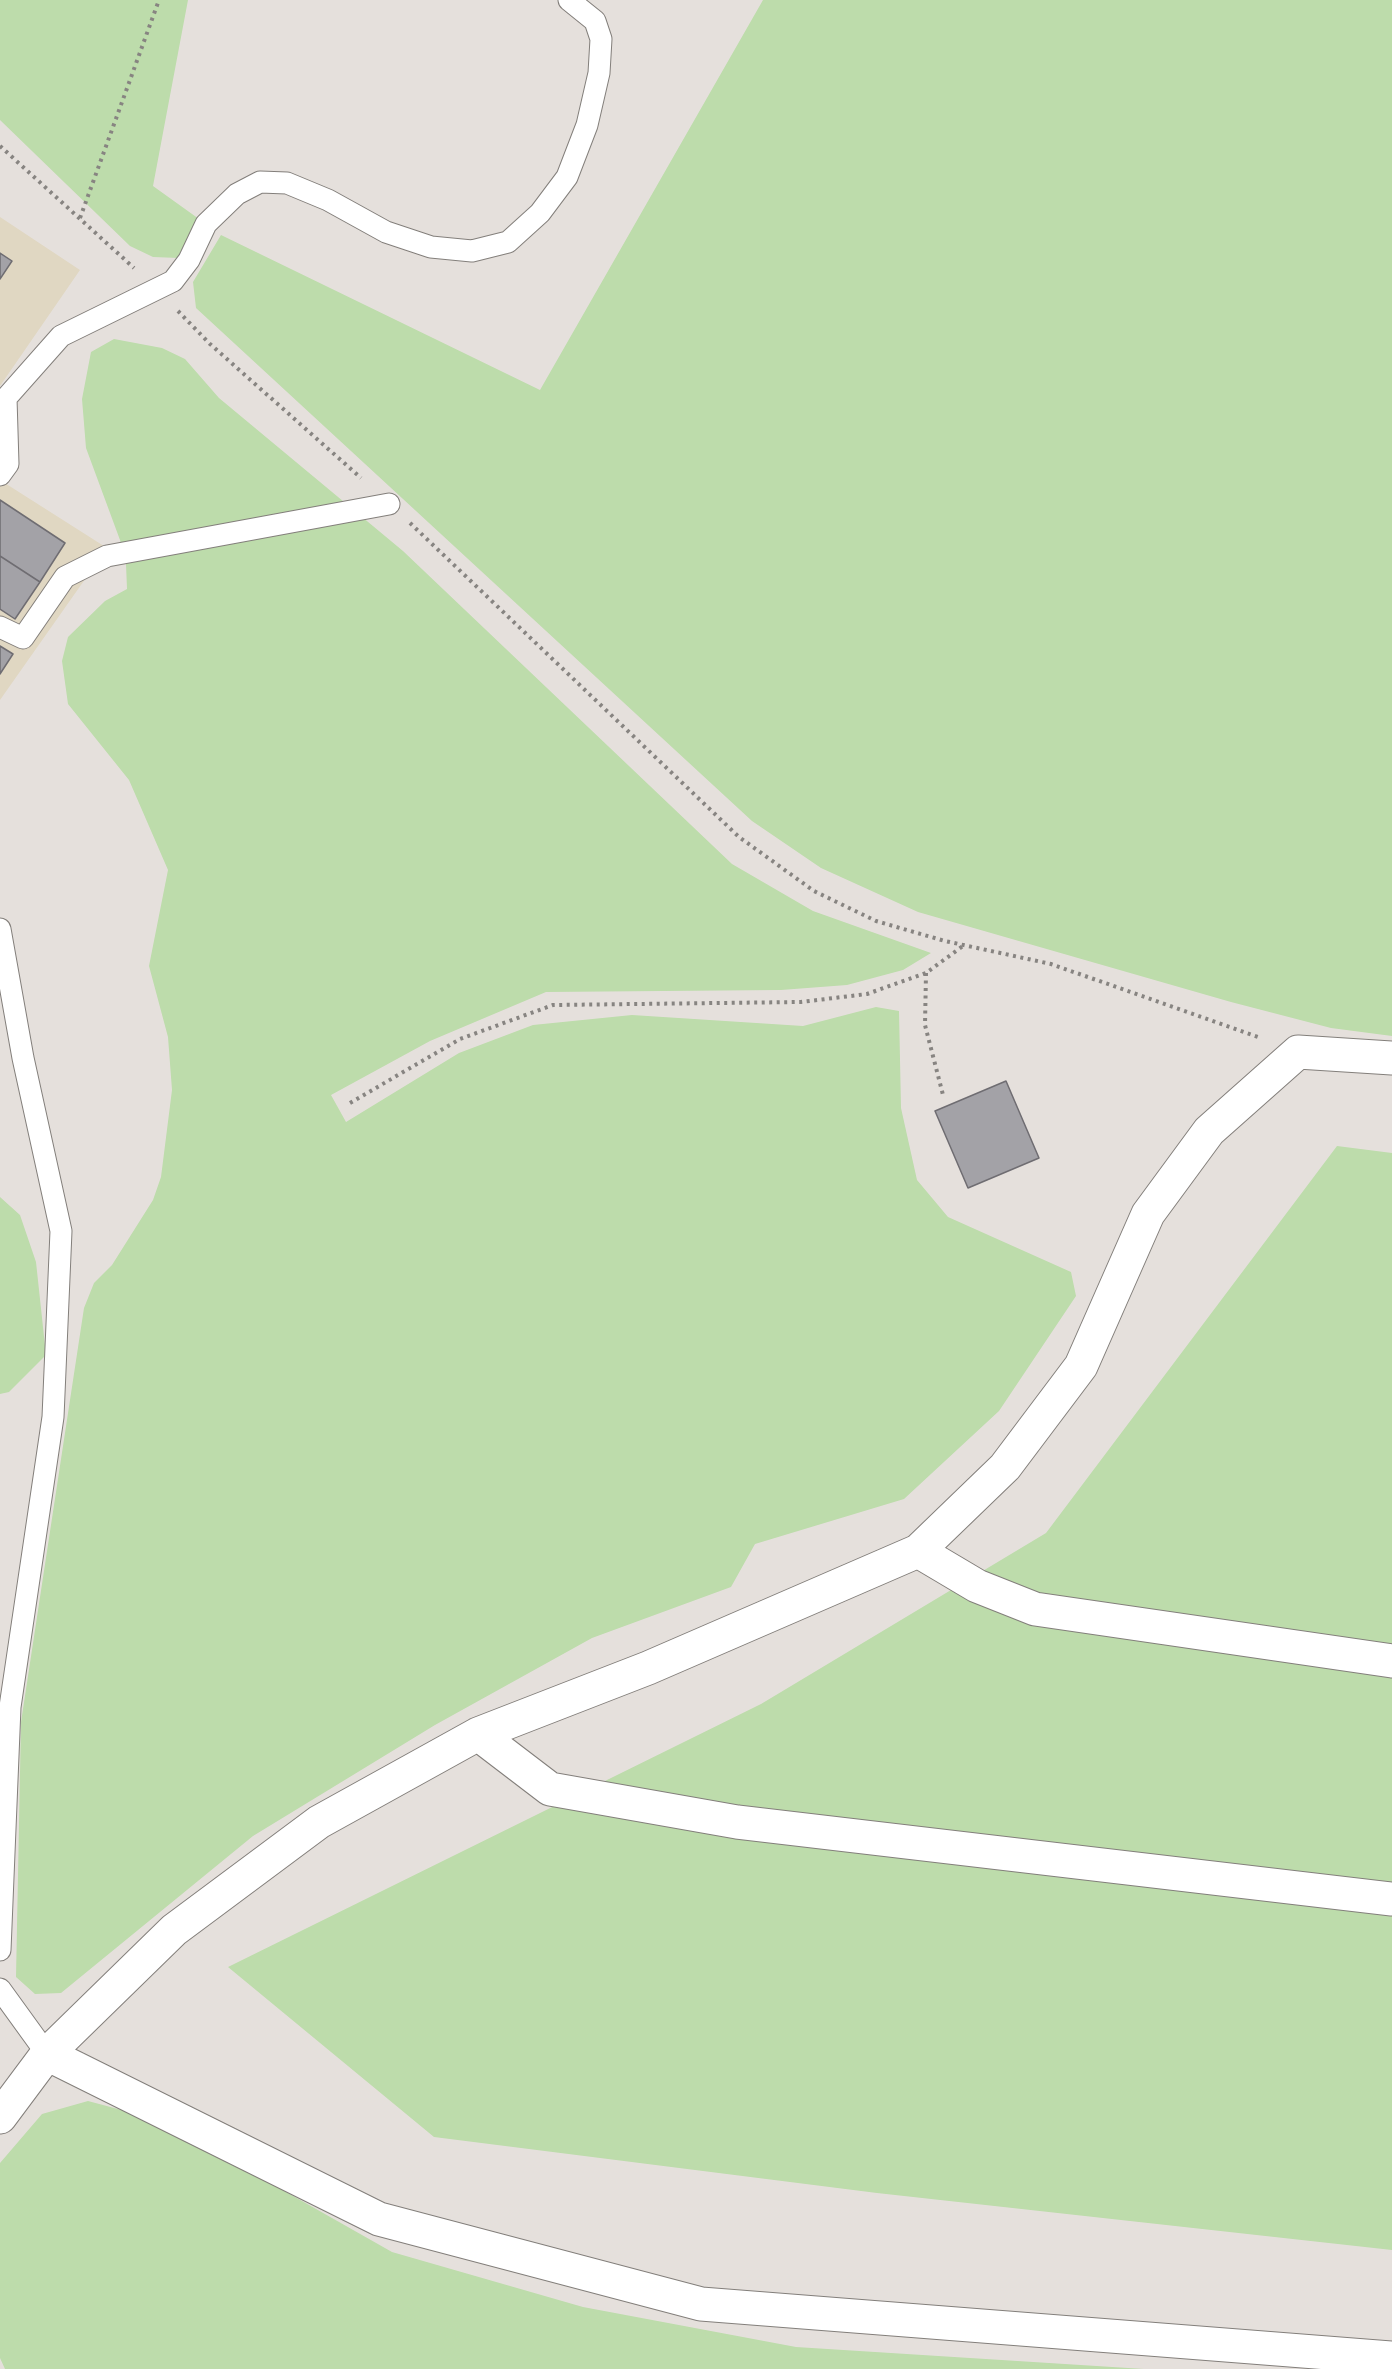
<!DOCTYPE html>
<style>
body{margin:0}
canvas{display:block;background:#e5e0dc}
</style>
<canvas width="1392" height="2369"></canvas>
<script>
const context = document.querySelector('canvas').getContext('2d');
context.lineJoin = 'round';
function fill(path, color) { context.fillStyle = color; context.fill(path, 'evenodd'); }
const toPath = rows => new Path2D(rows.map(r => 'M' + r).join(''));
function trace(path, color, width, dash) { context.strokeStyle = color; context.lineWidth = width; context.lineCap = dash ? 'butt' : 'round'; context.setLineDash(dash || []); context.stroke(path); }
fill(toPath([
 [0,217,80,270,0,386],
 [0,480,107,548,0,700]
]), '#e0d7c2');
fill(toPath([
 [0,0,188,0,153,186,199,219,179,258,153,257,130,246,0,120],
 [763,0,1392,0,1392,1036,1331,1028,1231,1002,918,912,821,868,752,821,196,308,193,282,221,235,540,390],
 [114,339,162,348,185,359,219,398,403,551,732,864,813,911,931,953,903,970,847,985,781,990,546,992,430,1041,331,1095,346,1122,459,1053,533,1025,632,1015,803,1026,876,1007,899,1011,901,1108,917,1180,948,1217,1071,1272,1076,1296,999,1411,904,1499,755,1544,731,1587,592,1638,435,1725,253,1836,61,1993,35,1994,16,1977,21,1722,84,1308,94,1283,112,1265,153,1200,161,1177,172,1090,168,1037,149,966,168,870,129,780,68,704,62,661,68,637,105,601,127,589,126,564,120,540,86,448,82,399,91,352],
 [1337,1146,1392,1153,1392,2250,877,2193,434,2137,228,1967,761,1704,1046,1533],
 [0,1197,20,1215,36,1262,46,1355,9,1392,0,1394],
 [88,2101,159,2120,392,2252,583,2307,796,2347,1144,2369,5,2369,0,2358,0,2163,42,2114]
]), '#bddcab');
const building = toPath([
 [0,253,12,261,0,279,0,253],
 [0,500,65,543,40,582,0,556,0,500],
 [0,556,40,582,15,619,0,609,0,556],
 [0,646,13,654,0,674,0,646],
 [1006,1081,1039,1158,968,1188,935,1111,1006,1081]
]);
fill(building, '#a3a2a7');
trace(building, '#6f6d72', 1.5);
const service = toPath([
 [0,475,8,464,6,398,61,336,173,281,189,260,206,224,237,194,260,182,287,183,328,200,386,232,431,247,472,251,508,242,540,213,567,177,587,125,599,73,601,39,595,21,569,0],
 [0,627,23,638,65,577,107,556,389,504],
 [0,929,23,1058,61,1231,53,1417,10,1707,0,1950],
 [0,1989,47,2054]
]);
const minor = toPath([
 [918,1551,977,1586,1035,1609,1392,1661],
 [478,1734,550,1789,737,1822,1392,1899],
 [47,2054,379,2219,701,2304,1392,2358],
 [0,2117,47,2054,174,1930,319,1822,478,1734,648,1668,918,1551,1005,1467,1081,1366,1148,1214,1209,1131,1298,1052,1392,1058]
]);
trace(service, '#837f7b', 23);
trace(minor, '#837f7b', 35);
trace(toPath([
 [0,146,134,268],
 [80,218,159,0],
 [178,311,210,344,361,478],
 [410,523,739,837,814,891,876,921,945,941,1051,964,1261,1038],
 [926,973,925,1025,943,1095],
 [350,1103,460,1039,553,1005,801,1002,867,994,926,973,963,946]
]), '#878481', 4, [3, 4.5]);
trace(service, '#fff', 21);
trace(minor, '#fff', 33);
</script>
